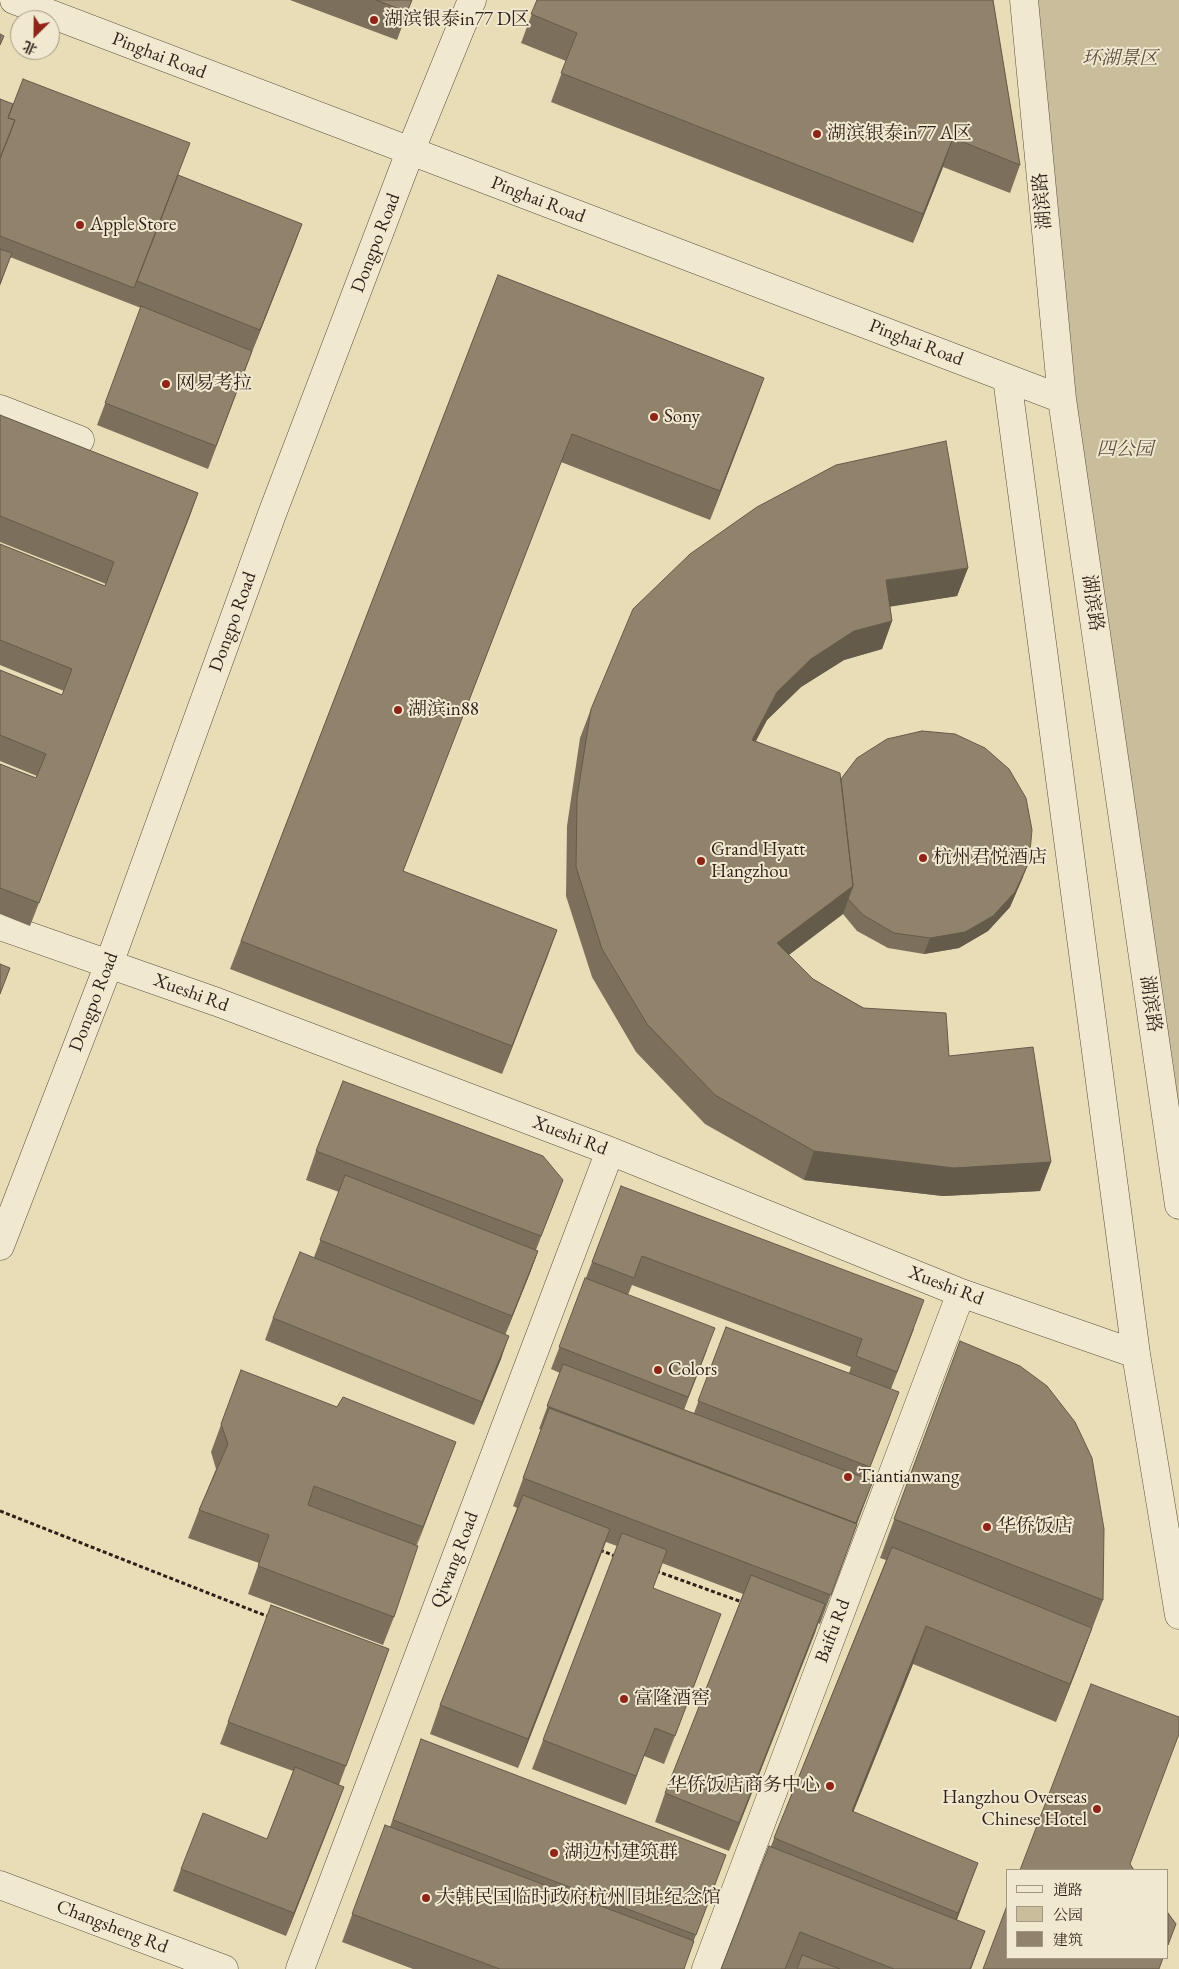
<!DOCTYPE html>
<meta charset="utf-8">
<style>
body{margin:0}
#map{position:relative;width:1179px;height:1969px;overflow:hidden;background:#e8ddb7;font-family:"EB Garamond","Noto Serif SC",serif}
canvas{display:block}
.legend{position:absolute;left:1006px;top:1869px;width:162px;height:90px;box-sizing:border-box;background:#f0e9d0;border:1px solid #a39886;margin:0;padding:6px 9px;list-style:none;font-size:15px;color:#301f18}
.legend li{display:flex;align-items:center;gap:10px;height:25px}
.legend b{width:25px;border:1px solid #a39886}
.north{position:absolute;left:10px;top:10px;width:50px;height:50px;box-sizing:border-box;background:#f0e9d0;border:1px solid #a39886;border-radius:50%;rotate:203deg;font-size:14px;font-weight:700;line-height:20px;text-align:center;color:#301f18}
.north::after{content:'';display:block;margin:auto;width:18px;height:22px;background:#8f2418;clip-path:polygon(50% 0,100% 100%,50% 72%,0 100%)}
</style>
<div id="map">
<canvas width="1179" height="1969"></canvas>
<ul class="legend">
<li><b style="height:6px;background:#f0e9d0"></b>道路</li>
<li><b style="height:14px;background:#c9bd9c"></b>公园</li>
<li><b style="height:14px;background:#90826b"></b>建筑</li>
</ul>
<div class="north">北</div>
</div>
<script>
const context = document.querySelector('canvas').getContext('2d');
context.lineJoin = 'round';
function fill(path, color) { context.fillStyle = color; context.fill(path, 'evenodd'); }
const toPath = rows => new Path2D(rows.map(r => 'M' + r).join(''));
function trace(path, color, width, dash) { context.strokeStyle = color; context.lineWidth = width; context.lineCap = dash ? 'butt' : 'round'; context.setLineDash(dash || []); context.stroke(path); }
function drawText(font, color, halo, rows, align = 'center') {
  context.font = font + ' "EB Garamond","Noto Serif SC",serif'; context.lineWidth = 4; context.setLineDash([]); context.textBaseline = 'middle'; context.strokeStyle = halo; context.fillStyle = color; for (const [text, x, y, turn = 0] of rows) {
    context.save(); context.translate(x, y); context.rotate((+turn || 0) * Math.PI / 180); context.textAlign = isNaN(turn) ? turn : align; if (halo) context.strokeText(text, 0, 0); context.fillText(text, 0, 0); context.restore();
  }
}
fill(toPath([
 [1023,0,1179,0,1179,1205]
]), '#c9bd9c');
const minor = toPath([
 [14,0,1062,399],
 [1024,0,1062,399,1179,1205],
 [1007,378,1136,1354,1179,1615],
 [0,409,80,440],
 [0,926,217,1002,610,1151,961,1293,1136,1354],
 [0,1246,109,964,272,514,410,152,472,0],
 [0,1885,224,1969],
 [300,1969,610,1151],
 [706,1969,961,1293]
]);
trace(minor, '#5e4e40', 29);
trace(toPath([
 [0,1511,269,1617],
 [600,1550,615,1556],
 [656,1571,742,1602]
]), '#301f18', 3, [4, 2.5]);
trace(minor, '#f0e9d0', 28);
fill(toPath([
 [290,0,412,0,397,40],
 [537,0,993,0,1020,165,1010,193,943,167,913,243,551,102,566,61,521,43],
 [0,99,178,175,302,224,252,352,208,469,97,425,141,308,10,257,0,286],
 [498,275,764,378,710,520,561,462,403,871,557,930,502,1074,230,969],
 [0,415,198,493,30,926,0,914,0,764,36,778,37,776,0,761,0,670,62,695,64,691,0,665,0,544,105,586,106,584,0,542],
 [968,568,957,596,890,606,892,621,882,649,844,660,801,687,767,720,756,741,841,779,1023,877,1010,907,988,931,959,948,924,954,888,948,857,931,843,914,789,955,813,979,949,1056,1051,1162,1040,1191,943,1196,804,1180,705,1124,636,1052,592,977,566,896,567,826,580,738,591,709],
 [316,1151,563,1180,536,1250,538,1251,530,1273,505,1335,501,1359,474,1425,265,1340,273,1318,314,1257,339,1192,306,1180],
 [621,1186,914,1329,891,1389,891,1414,865,1479,873,1481,820,1624,818,1623,729,1851,655,1822,665,1793,743,1594,662,1563,653,1588,710,1642,664,1764,644,1756,626,1805,532,1769,617,1546,606,1542,518,1768,430,1734,440,1705,517,1508,513,1506,541,1429,539,1429,560,1373,551,1369],
 [632,1285,851,1367,849,1373,726,1327,694,1413,684,1410,707,1350,628,1295],
 [960,1341,1103,1600,1078,1666,1056,1722,913,1664,853,1812,964,1901,957,1920,985,1931,971,1969,721,1969,771,1846,886,1560,880,1558],
 [241,1370,445,1471,416,1546,394,1617,383,1645,248,1594,259,1563,188,1538,199,1510,216,1469,211,1452],
 [271,1605,389,1649,339,1785,344,1787,286,1936,173,1891,181,1869,267,1839,293,1771,220,1744],
 [421,1739,726,1855,694,1940,684,1969,413,1969,342,1942,385,1825,390,1827]
]), '#7c705c');
fill(toPath([
 [953,138,943,167,913,243,923,214],
 [302,224,294,246,252,352,260,330],
 [764,378,754,406,710,520,720,491],
 [572,434,561,462,392,899,403,871],
 [198,493,190,516,30,926,39,903],
 [968,568,957,596,876,609,886,580],
 [892,621,882,649,844,660,801,687,767,720,741,768,752,740,777,692,811,659,854,631],
 [1029,862,1023,877,1010,907,988,931,959,948,924,954,930,938],
 [853,886,843,914,767,971,777,943],
 [557,930,547,958,502,1074,512,1046],
 [814,1151,1051,1162,1040,1191,943,1196,804,1180],
 [538,1251,530,1273,504,1338,512,1316],
 [509,1336,501,1359,474,1425,482,1402],
 [456,1442,445,1471,413,1556,423,1527],
 [610,1529,600,1557,518,1768,528,1739],
 [825,1604,815,1633,729,1851,739,1823],
 [721,1614,710,1642,664,1764,675,1736],
 [926,1626,913,1664,838,1850,852,1811],
 [1092,1628,1078,1666,1056,1722,1070,1684],
 [655,1728,644,1756,626,1805,636,1776],
 [344,1787,336,1809,286,1936,294,1913],
 [978,1863,964,1901,944,1951,958,1913],
 [985,1931,971,1969,970,1969]
]), '#655b4b');
const building = toPath([
 [376,0,412,0,407,12,376,0],
 [537,0,993,0,1020,165,953,138,923,214,561,73,577,33,531,14,537,0],
 [0,34,4,36,0,45,0,34],
 [23,79,190,143,134,288,0,236,0,159,15,120,8,118,23,79],
 [0,99,13,104,8,118,15,120,0,158,0,99],
 [178,175,302,224,260,330,137,281,178,175],
 [0,249,12,253,0,284,0,249],
 [498,275,764,378,720,491,572,434,403,871,557,930,512,1046,241,941,498,275],
 [141,306,252,351,216,446,105,403,141,306],
 [0,415,198,493,39,903,0,888,0,764,36,778,46,754,0,735,0,670,62,695,72,669,0,640,0,544,105,586,114,562,0,516,0,415],
 [946,441,968,568,886,580,892,621,854,631,811,659,777,692,752,740,840,773,853,886,777,943,813,979,863,1008,946,1013,949,1056,1033,1047,1051,1162,954,1168,814,1151,715,1095,647,1024,602,949,576,867,577,797,591,709,633,609,690,554,757,507,836,465,946,441],
 [922,731,955,734,985,748,1009,769,1026,798,1032,830,1029,862,1015,892,993,916,965,932,930,938,894,933,863,915,848,899,853,886,841,779,857,758,887,739,922,731],
 [0,964,10,968,0,994,0,964],
 [343,1081,543,1156,563,1180,541,1236,316,1151,343,1081],
 [345,1175,538,1251,512,1316,320,1240,345,1175],
 [621,1186,924,1300,897,1372,856,1356,862,1339,642,1256,634,1278,592,1262,621,1186],
 [300,1252,509,1336,482,1402,273,1318,300,1252],
 [585,1278,715,1328,688,1397,559,1347,585,1278],
 [726,1327,899,1392,870,1467,698,1401,726,1327],
 [960,1341,1020,1366,1047,1386,1075,1422,1092,1458,1104,1529,1103,1600,894,1519,960,1341],
 [563,1364,873,1481,856,1523,547,1406,563,1364],
 [241,1370,337,1407,343,1397,456,1442,423,1527,314,1486,308,1505,418,1546,394,1617,258,1566,269,1535,199,1510,228,1444,221,1424,241,1370],
 [549,1408,857,1524,831,1595,523,1478,549,1408],
 [523,1495,610,1529,528,1739,440,1705,523,1495],
 [622,1533,667,1550,653,1588,721,1614,675,1736,655,1728,636,1776,543,1740,622,1533],
 [892,1547,1092,1628,1070,1684,926,1626,852,1811,978,1863,958,1913,774,1838,892,1547],
 [751,1575,825,1604,739,1823,665,1793,751,1575],
 [271,1605,389,1649,346,1766,228,1722,271,1605],
 [1091,1684,1179,1717,1179,1734,1130,1864,1134,1870,1020,1870,1091,1684],
 [421,1739,726,1855,696,1935,393,1820,421,1739],
 [295,1767,344,1787,294,1913,181,1869,203,1813,267,1839,295,1767],
 [385,1825,694,1941,684,1969,500,1969,352,1914,385,1825],
 [769,1846,985,1931,970,1969,894,1969,800,1932,785,1969,721,1969,769,1846],
 [1008,1903,1008,1958,1163,1958,1159,1969,983,1969,1008,1903],
 [1168,1913,1176,1924,1168,1945,1168,1913],
 [802,1955,840,1969,797,1969,802,1955]
]);
fill(building, '#90826b');
trace(building, '#655b4b', 1);
for (const [x, y, r, color] of [
 [374,20,5,"#8f2418"],
 [817,134,5,"#8f2418"],
 [80,225,5,"#8f2418"],
 [166,384,5,"#8f2418"],
 [654,417,5,"#8f2418"],
 [398,710,5,"#8f2418"],
 [923,858,5,"#8f2418"],
 [701,861,5,"#8f2418"],
 [658,1370,5,"#8f2418"],
 [848,1477,5,"#8f2418"],
 [987,1527,5,"#8f2418"],
 [624,1699,5,"#8f2418"],
 [830,1786,5,"#8f2418"],
 [1097,1809,5,"#8f2418"],
 [554,1853,5,"#8f2418"],
 [426,1898,5,"#8f2418"]
]) { const dot = new Path2D(); dot.arc(x, y, r, 0, 2 * Math.PI); context.fillStyle = color; context.fill(dot); trace(dot, '#f0e9d0', 2); }
drawText('19px', '#301f18', '#f0e9d0', [
 ["湖滨银泰in77 D区",384,20],
 ["湖滨银泰in77 A区",827,134],
 ["Apple Store",90,225],
 ["网易考拉",176,384],
 ["Sony",664,417],
 ["湖滨in88",408,710],
 ["Grand Hyatt",711,850],
 ["Hangzhou",711,872],
 ["杭州君悦酒店",933,858],
 ["Colors",668,1370],
 ["Tiantianwang",858,1477],
 ["华侨饭店",997,1527],
 ["富隆酒窖",634,1699],
 ["华侨饭店商务中心",820,1786,"right"],
 ["Hangzhou Overseas",1087,1798,"right"],
 ["Chinese Hotel",1087,1820,"right"],
 ["湖边村建筑群",564,1853],
 ["大韩民国临时政府杭州旧址纪念馆",436,1898]
], 'left');
drawText('19px', '#301f18', '#f0e9d0', [
 ["Pinghai Road",159,56,21],
 ["Pinghai Road",538,200,21],
 ["湖滨路",1043,201,-95],
 ["Dongpo Road",376,243,-69],
 ["Pinghai Road",916,343,21],
 ["湖滨路",1092,603,82],
 ["Dongpo Road",233,622,-70],
 ["Xueshi Rd",191,993,20],
 ["Dongpo Road",94,1002,-69],
 ["湖滨路",1150,1004,82],
 ["Xueshi Rd",570,1136,21],
 ["Xueshi Rd",946,1286,21],
 ["Qiwang Road",455,1560,-69],
 ["Baifu Rd",833,1631,-69],
 ["Changsheng Rd",112,1927,21]
]);
drawText('italic 19px', '#5e4e40', '#f0e9d0', [
 ["环湖景区",1120,59],
 ["四公园",1125,450]
]);
</script>
